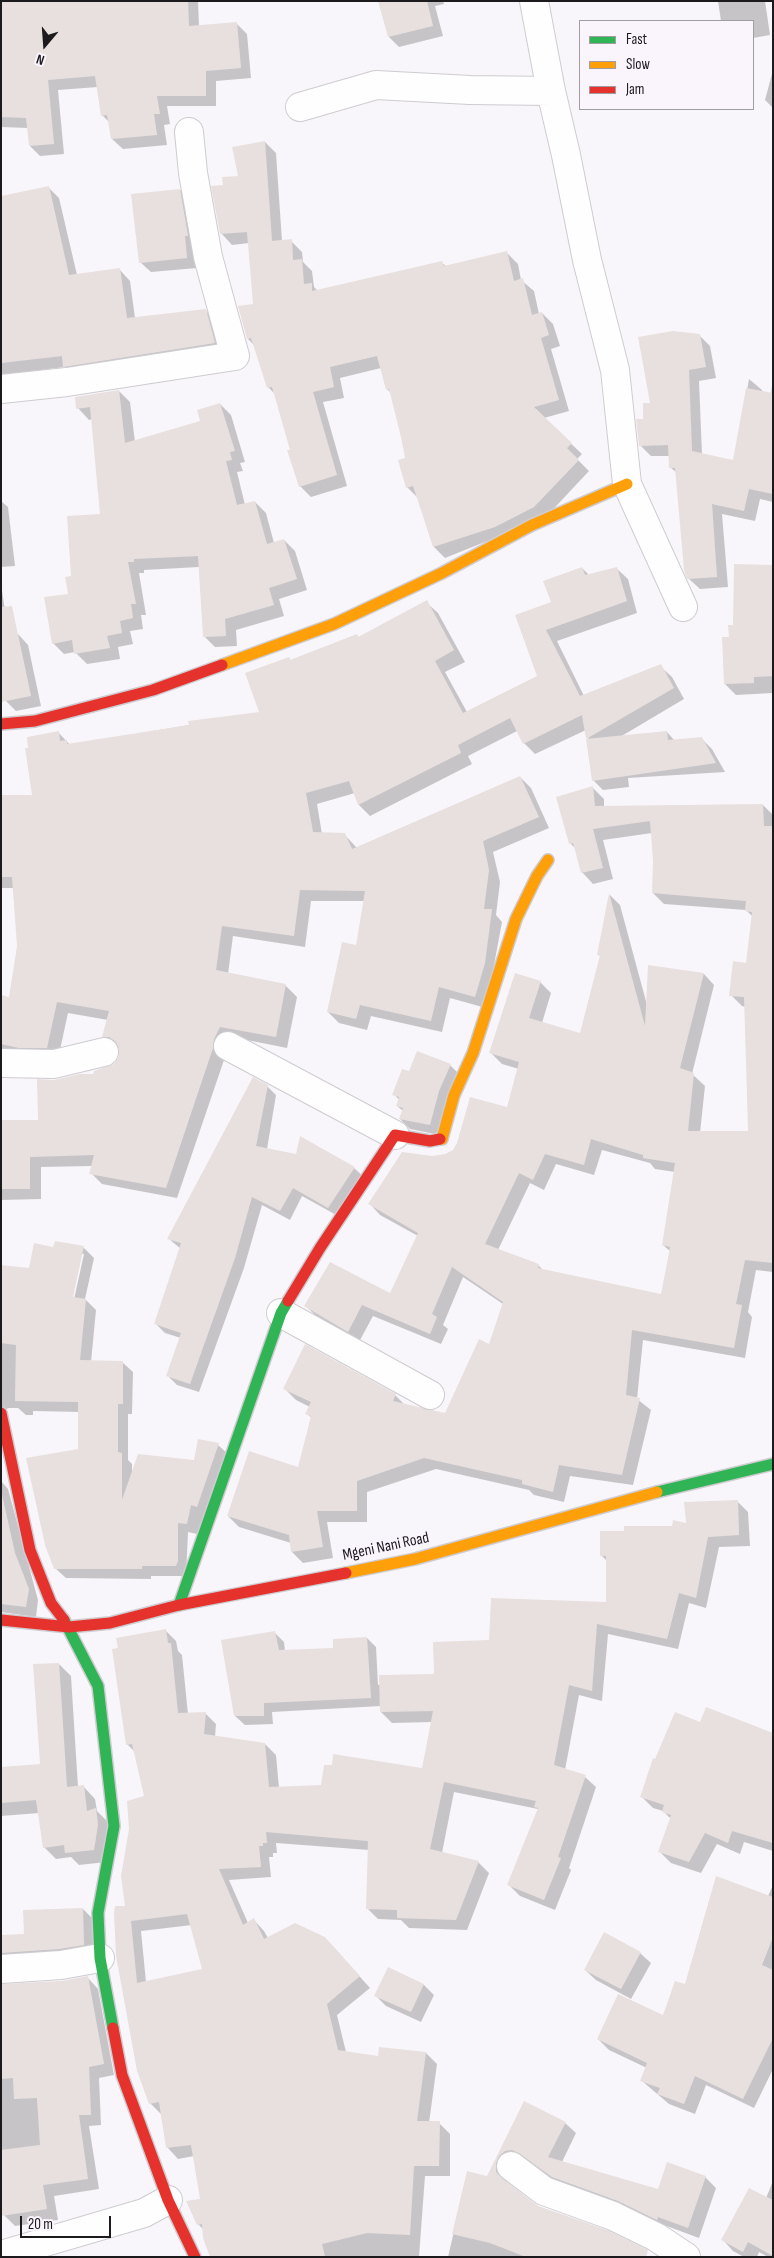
<!DOCTYPE html>
<style>
body{margin:0}
#map{position:relative;width:774px;height:2258px;overflow:hidden;background:#f9f6fb;font-family:"Sofia Sans Condensed",sans-serif}
canvas{display:block}
.frame{position:absolute;inset:0;border:2px solid #1c1a1d;pointer-events:none}
.legend{position:absolute;left:579px;top:20px;width:175px;height:90px;box-sizing:border-box;background:#faf4fd;border:1px solid #a19da3;margin:0;padding:6px 9px;list-style:none;font-size:15px;color:#1c1a1d}
.legend li{display:flex;align-items:center;gap:10px;height:25px}
.legend b{width:25px;border:1px solid #a19da3}
.north{position:absolute;left:20px;top:20px;width:50px;height:50px;-webkit-text-stroke:4px #faf4fd;paint-order:stroke;rotate:198deg;font-size:14px;font-weight:700;line-height:20px;text-align:center;color:#1c1a1d}
.north::after{content:'';display:block;margin:auto;width:18px;height:22px;background:#1c1a1d;clip-path:polygon(50% 0,100% 100%,50% 72%,0 100%)}
.scale{position:absolute;left:20px;top:2216px;width:91px;height:22px;box-sizing:border-box;border:2px solid #1c1a1d;border-top:0;padding-left:6px;font-size:15px;line-height:18px;white-space:nowrap;color:#1c1a1d;-webkit-text-stroke:4px #faf4fd;paint-order:stroke}
</style>
<div id="map">
<canvas width="774" height="2258"></canvas>
<div class="frame"></div>
<ul class="legend">
<li><b style="height:6px;background:#30b455"></b>Fast</li>
<li><b style="height:6px;background:#ff9f0a"></b>Slow</li>
<li><b style="height:6px;background:#e5322d"></b>Jam</li>
</ul>
<div class="north">N</div>
<div class="scale">20 m</div>
</div>
<script>
const context = document.querySelector('canvas').getContext('2d');
context.lineJoin = 'round';
function fill(path, color) { context.fillStyle = color; context.fill(path, 'evenodd'); }
const toPath = rows => new Path2D(rows.map(r => 'M' + r).join(''));
function trace(path, color, width, dash) { context.strokeStyle = color; context.lineWidth = width; context.lineCap = dash ? 'butt' : 'round'; context.setLineDash(dash || []); context.stroke(path); }
function drawText(font, color, halo, rows, align = 'center') {
  context.font = font + ' "Sofia Sans Condensed",sans-serif'; context.lineWidth = 4; context.setLineDash([]); context.textBaseline = 'middle'; context.strokeStyle = halo; context.fillStyle = color; for (const [text, x, y, turn = 0] of rows) {
    context.save(); context.translate(x, y); context.rotate((+turn || 0) * Math.PI / 180); context.textAlign = isNaN(turn) ? turn : align; if (halo) context.strokeText(text, 0, 0); context.fillText(text, 0, 0); context.restore();
  }
}
fill(toPath([
 [1,1,198,1,199,26,236,23,247,34,251,78,216,81,216,106,167,106,170,124,164,125,167,145,123,149,112,139,110,123,102,115,98,87,58,90,64,154,40,156,30,146,28,128,1,127],
 [384,1,443,1,444,4,435,6,443,36,399,47,389,37],
 [718,1,765,1,770,35,753,38,753,21,721,21],
 [773,70,773,108,765,100],
 [265,142,276,153,282,241,291,241,302,252,303,262,312,271,314,287,318,291,442,263,446,266,507,253,518,264,521,280,534,291,539,314,542,313,553,324,560,346,551,349,569,411,544,418,582,454,577,459,589,471,545,518,445,558,434,547,418,498,407,487,407,459,391,393,387,389,381,368,340,378,344,398,323,402,347,486,311,497,300,486,276,395,268,387,255,346,248,339,255,305,249,243,232,245,221,233,224,186,239,177],
 [48,187,59,198,77,275,120,270,130,281,135,318,206,311,217,322,225,354,75,377,65,367,1,375,1,226],
 [180,190,190,201,197,268,151,272,140,262],
 [699,335,710,346,716,378,699,381,702,454,734,462,749,379,762,390,768,424,773,376,773,502,760,499,755,521,722,514,728,587,700,589,688,578,677,473,671,468,670,456,651,456,640,445,644,420,652,404],
 [119,391,130,402,135,442,202,422,220,404,231,415,245,462,240,463,243,471,237,472,245,505,255,502,266,513,274,543,284,540,295,551,307,590,279,599,284,616,236,630,237,646,215,647,204,636,199,567,144,570,144,573,139,573,146,615,141,615,143,629,130,631,133,644,118,647,120,659,87,664,75,652,64,654,53,643,69,595,72,577,101,515,92,419,89,420,78,408],
 [1,501,8,507,15,566,1,567],
 [773,566,773,693,736,695,725,684,730,638,734,626],
 [582,568,589,575,616,568,628,579,637,613,557,641,584,696,660,666,672,677,684,699,620,737,667,732,675,741,701,738,712,749,725,772,628,778,629,787,603,790,593,780,589,741,586,730,535,754,524,743,517,731,468,756,472,764,370,816,359,805,355,793,317,804,322,834,344,834,357,848,520,777,531,788,549,828,493,852,500,882,496,915,502,922,486,1008,450,998,442,1032,371,1016,367,1030,339,1023,328,1012,357,947,365,901,311,901,305,947,233,936,228,974,285,985,297,997,287,1048,232,1037,225,1051,224,1060,177,1198,102,1184,91,1173,92,1166,41,1167,41,1199,1,1200,1,1121,39,1121,128,1085,116,1064,120,1057,121,1048,115,1048,104,1036,108,1020,68,1013,58,1059,6,1053,1,1049,1,1000,10,998,19,946,14,888,1,888,1,796,33,797,58,732,70,745,261,713,289,658,291,661,357,635,359,638,426,602,438,613,465,662,445,672,467,712,539,676,517,616,552,603],
 [1,584,9,636,18,634,28,645,41,706,16,711,5,700,1,688],
 [593,788,604,799,604,807,763,805,773,815,773,1272,756,1270,748,1312,752,1317,745,1358,643,1340,637,1399,651,1410,633,1485,570,1476,564,1502,534,1495,529,1490,436,1469,367,1492,367,1522,327,1522,333,1558,303,1563,292,1552,291,1543,239,1527,228,1516,299,1469,312,1418,307,1414,310,1407,296,1400,285,1389,395,1395,406,1406,445,1415,490,1346,503,1304,463,1277,443,1325,448,1329,441,1344,373,1316,359,1342,316,1316,305,1305,390,1294,418,1236,380,1215,370,1204,432,1158,445,1156,454,1151,508,1109,519,1069,502,1064,491,1053,540,982,551,993,542,1023,581,1034,601,957,598,954,610,895,620,905,647,1005,704,974,714,985,692,1074,705,1086,700,1133,749,1132,745,1007,742,1006,731,995,747,964,753,917,746,910,664,904,653,893,655,860,652,833,603,840,613,879,593,884,582,872,575,848,570,843],
 [602,1150,650,1163,655,1169,675,1172,663,1245,671,1252,662,1296,544,1271,539,1266,498,1250,530,1183,544,1190,556,1164,594,1175],
 [450,1065,460,1075,440,1135,410,1129,400,1119,403,1111,397,1106,399,1100,394,1094,410,1072],
 [267,1086,276,1095,267,1149,354,1168,364,1177,338,1216,302,1196,290,1220,262,1205,244,1268,199,1392,177,1385,168,1376,181,1338,165,1333,155,1323,181,1249,169,1239],
 [54,1248,84,1248,94,1258,85,1299,96,1310,91,1362,122,1362,133,1372,132,1414,128,1414,128,1460,132,1464,132,1474,195,1461,218,1445,229,1455,197,1534,188,1532,186,1576,151,1576,151,1579,66,1578,55,1568,79,1450,80,1412,33,1411,33,1415,26,1415,18,1408,9,1408,1,1411,1,1272,30,1269],
 [81,1254,84,1254,73,1304,71,1303],
 [1,1481,8,1489,38,1600,36,1617,1,1612],
 [737,1501,748,1512,750,1546,719,1547,706,1608,689,1603,678,1649,608,1634,602,1701,579,1695,565,1770,585,1777,596,1787,569,1868,571,1870,555,1910,520,1896,509,1885,538,1809,454,1792,442,1853,478,1862,489,1873,467,1930,409,1928,401,1920,378,1919,367,1908,369,1850,276,1843,277,1853,273,1853,273,1857,269,1857,271,1877,229,1880,248,1923,254,1920,264,1931,268,1938,336,1950,370,1988,337,2015,346,2052,379,2057,426,2053,437,2064,429,2123,439,2123,450,2134,450,2176,425,2176,419,2257,212,2257,204,2230,198,2224,202,2200,194,2156,178,2159,168,2148,161,2114,150,2103,126,1907,146,1797,135,1752,127,1744,165,1630,176,1641,178,1651,182,1655,188,1714,205,1713,216,1724,215,1737,265,1744,276,1755,279,1788,322,1786,423,1769,432,1722,392,1723,381,1712,381,1706,272,1712,273,1724,245,1725,235,1716,275,1633,284,1642,285,1651,335,1649,367,1638,376,1647,378,1685,435,1675,490,1641,607,1604,607,1561,601,1555,625,1532,687,1525],
 [192,1925,203,1970,146,1982,141,1931],
 [59,1664,71,1676,78,1787,83,1786,95,1799,97,1811,108,1822,106,1862,79,1865,71,1857,56,1859,44,1847,39,1813,1,1816,1,1780,48,1777],
 [701,1724,773,1735,773,1851,744,1842,740,1854,717,1844,701,1873,671,1863,659,1851,671,1819,663,1811,653,1808,641,1796,656,1760],
 [773,1885,773,2069,754,2108,706,2085,695,2114,669,2104,642,2081,647,2068,609,2050,598,2039,664,2017,686,1985,768,1896],
 [83,1909,93,1919,94,1955,1,1968,1,1937,25,1936],
 [640,1953,651,1963,631,1999,596,1980,585,1970],
 [389,1968,424,1985,434,1995,421,2022,386,2006,376,1996],
 [87,1977,98,1989,114,2075,99,2078,101,2125,89,2126,99,2189,54,2196,58,2220,15,2226,4,2215,1,2215,1,1986,62,1982],
 [525,2102,565,2123,576,2133,562,2162,658,2191,705,2177,716,2188,699,2238,564,2188,533,2164,525,2161,506,2175,507,2184,534,2205,641,2257,448,2257,468,2172,488,2177],
 [773,2181,773,2257,768,2257,759,2252,757,2257,744,2257,733,2251,723,2240,766,2198]
]), '#0003');
fill(toPath([
 [1,1,188,1,189,26,237,22,241,68,206,71,206,96,157,96,160,114,154,114,157,135,111,139,107,115,101,116,95,76,48,80,54,144,29,146,26,118,1,117],
 [378,1,427,1,433,26,388,37],
 [265,141,272,241,292,239,293,260,302,259,304,284,312,283,312,291,442,261,444,266,507,251,514,281,523,278,532,315,542,312,549,335,541,338,559,400,534,407,572,443,567,448,579,460,534,507,495,527,433,547,413,486,406,488,398,460,405,458,401,437,389,389,386,390,377,356,330,367,334,387,313,392,337,475,299,487,287,450,290,450,272,387,267,388,251,338,247,339,238,306,253,304,247,232,220,234,211,186,223,185,222,177,238,176,232,147],
 [49,186,69,275,120,268,127,318,206,309,215,343,63,367,62,356,1,363,1,196],
 [180,189,188,236,185,236,187,258,139,263,131,194],
 [673,331,700,334,706,367,689,370,692,451,733,460,746,388,773,393,773,494,749,489,744,511,712,504,717,577,687,579,684,570,675,468,669,468,668,445,639,446,636,419,643,419,643,403,650,403,638,337],
 [119,390,125,443,200,421,197,410,220,403,235,451,230,452,232,460,226,461,237,505,255,501,267,544,284,539,297,579,269,588,274,605,225,619,226,636,203,637,198,556,134,559,134,562,128,562,136,604,131,604,133,618,120,621,122,633,107,636,110,648,74,654,72,640,52,644,44,597,68,594,65,577,71,576,67,516,100,514,90,407,76,409,75,397],
 [734,564,773,565,773,676,754,677,754,683,724,684,722,637,729,637,728,625,733,625],
 [582,567,585,575,617,567,627,601,546,630,580,696,661,664,674,688,586,739,582,715,523,744,510,718,458,745,461,753,358,805,349,781,306,793,313,832,345,833,352,849,520,776,539,817,483,841,489,870,484,909,492,909,485,963,475,997,439,987,431,1021,360,1005,356,1019,327,1012,342,942,356,945,365,891,300,890,294,936,222,926,216,970,286,984,276,1037,220,1027,214,1039,213,1048,166,1188,89,1174,94,1155,30,1157,30,1189,1,1189,1,1120,38,1120,37,1079,54,1080,80,1074,93,1074,94,1071,114,1064,119,1056,119,1049,116,1042,109,1037,102,1037,109,1011,57,1002,47,1048,19,1048,1,1044,1,995,9,997,17,946,12,877,1,877,1,795,32,795,25,748,28,748,27,737,59,731,60,741,67,740,67,744,189,725,188,721,259,712,245,673,289,657,290,660,357,634,358,637,427,600,454,650,435,661,463,713,537,676,515,615,551,602,543,581],
 [12,606,31,696,1,702,1,607],
 [667,731,668,740,702,737,716,763,592,781,586,739],
 [593,786,595,806,763,804,764,826,773,826,773,1263,745,1260,736,1304,742,1305,734,1348,632,1330,626,1395,640,1398,622,1475,559,1465,553,1492,522,1484,522,1480,424,1458,357,1481,357,1511,317,1511,323,1547,291,1552,289,1535,227,1516,249,1451,298,1467,311,1416,305,1414,311,1402,283,1389,305,1344,396,1394,393,1401,445,1413,479,1339,489,1344,503,1302,452,1267,432,1314,437,1317,430,1334,362,1305,348,1332,304,1306,330,1262,390,1293,418,1233,368,1204,402,1152,432,1156,445,1154,453,1150,457,1143,470,1097,507,1107,519,1062,489,1053,515,973,541,981,529,1018,580,1033,600,955,597,955,609,893,645,1026,648,965,704,973,680,1068,694,1073,688,1131,748,1131,744,997,729,996,733,961,746,963,752,912,745,911,746,901,652,893,653,861,650,821,593,829,603,868,581,873,573,843,569,844,556,797],
 [591,1139,643,1155,643,1158,675,1163,662,1245,670,1247,661,1294,538,1268,539,1264,485,1244,519,1173,533,1180,545,1154,584,1165],
 [417,1051,451,1064,439,1091,430,1125,399,1119,403,1108,396,1106,399,1097,392,1095,402,1069,409,1071],
 [253,1077,268,1085,256,1146,296,1154,300,1136,355,1167,328,1208,293,1188,280,1211,252,1197,235,1258,190,1384,166,1376,181,1333,154,1324,181,1243,167,1239],
 [55,1241,84,1246,73,1297,86,1299,80,1360,123,1361,123,1404,118,1404,118,1452,122,1453,122,1500,138,1454,194,1460,198,1439,219,1443,197,1507,191,1505,187,1524,178,1523,178,1561,176,1566,142,1566,142,1569,54,1569,45,1545,26,1458,78,1449,78,1402,15,1401,16,1345,1,1343,1,1265,29,1268,34,1243,53,1247],
 [1,1490,15,1553,29,1589,26,1607,1,1604],
 [738,1500,739,1535,708,1537,696,1598,679,1593,667,1639,597,1624,592,1691,569,1685,554,1765,586,1775,558,1857,561,1858,544,1900,507,1885,538,1808,534,1807,536,1801,444,1782,430,1849,479,1861,456,1920,397,1918,397,1910,366,1909,368,1841,266,1832,267,1843,263,1843,263,1846,259,1846,261,1867,219,1869,243,1925,254,1918,264,1939,295,1923,325,1937,360,1976,327,2004,338,2050,378,2056,379,2047,426,2052,417,2121,440,2121,439,2166,414,2166,410,2235,367,2233,322,2244,325,2257,210,2257,203,2238,202,2224,197,2225,186,2201,200,2199,191,2145,166,2148,159,2102,149,2104,137,2071,116,1956,114,1914,115,1906,125,1906,121,1876,129,1829,127,1801,144,1796,132,1744,126,1745,112,1649,118,1648,116,1638,166,1629,168,1643,171,1643,178,1713,206,1712,204,1734,265,1743,269,1787,321,1785,324,1765,332,1765,333,1754,422,1768,433,1711,380,1712,379,1675,434,1674,433,1642,489,1640,491,1598,606,1602,606,1556,600,1556,600,1531,624,1531,624,1526,672,1526,673,1520,686,1523,684,1502],
 [187,1914,202,1969,137,1983,131,1921],
 [275,1631,279,1650,333,1648,333,1639,367,1637,371,1698,264,1703,264,1716,234,1716,221,1640],
 [59,1663,67,1787,84,1785,87,1811,96,1808,98,1825,94,1850,65,1853,64,1845,43,1848,36,1800,1,1803,1,1767,40,1764,33,1664],
 [706,1707,773,1733,773,1843,732,1831,728,1843,705,1833,689,1862,658,1852,671,1815,662,1812,664,1805,640,1797,653,1758,655,1759,675,1712,700,1722],
 [716,1876,773,1897,773,1937,762,1965,773,1970,773,2038,743,2099,695,2076,684,2104,657,2094,660,2088,640,2081,647,2063,597,2039,618,1994,663,2015,675,1981,685,1984],
 [83,1908,84,1945,59,1949,1,1953,1,1935,24,1934,23,1910],
 [604,1932,641,1952,621,1989,584,1970],
 [388,1967,424,1984,411,2012,374,1996],
 [88,1976,104,2064,89,2067,91,2115,79,2115,88,2179,43,2185,47,2209,1,2216,1,2150,40,2145,37,2098,14,2099,13,2078,1,2079,1,1984,62,1981],
 [524,2101,566,2122,548,2157,658,2189,667,2162,706,2176,688,2228,658,2217,657,2220,618,2201,552,2177,520,2154,512,2150,505,2151,499,2156,496,2164,496,2172,502,2178,538,2206,607,2230,648,2250,646,2257,526,2257,490,2243,452,2234,467,2171,487,2176],
 [749,2188,773,2200,773,2256,748,2242,743,2252,721,2240]
]), '#e8e0de');
const street = toPath([
 [534,1,551,91,566,155,587,260,615,370,627,484,683,607],
 [300,107,376,85,470,90,551,91],
 [1,389,67,382,235,356,208,257,193,173,189,132],
 [228,1046,395,1135],
 [1,1063,54,1064,104,1052],
 [281,1313,430,1395],
 [1,1969,61,1965,100,1958],
 [511,2166,544,2191,613,2216,656,2237,686,2257],
 [1,2255,144,2213,168,2200]
]);
const fast = toPath([
 [657,1492,773,1464],
 [179,1605,281,1313,288,1301],
 [64,1620,98,1686,114,1826,98,1913,100,1958,113,2028]
]);
const slow = toPath([
 [222,665,334,624,442,573,532,525,627,484],
 [440,1139,442,1139,454,1095,473,1053,516,919,537,876,548,860],
 [346,1573,415,1559,657,1492]
]);
const jam = toPath([
 [1,724,35,721,153,690,222,665],
 [288,1301,320,1248,395,1135,430,1141,440,1139],
 [1,1413,30,1550,51,1603,64,1620],
 [1,1620,69,1627,110,1623,179,1605,346,1573],
 [113,2028,122,2075,168,2200,195,2257]
]);
trace(street, '#ceccd0', 30);
trace(fast, '#ceccd0', 14);
trace(slow, '#ceccd0', 14);
trace(jam, '#ceccd0', 14);
trace(street, '#fefefe', 28);
trace(fast, '#30b455', 11);
trace(slow, '#ff9f0a', 11);
trace(jam, '#e5322d', 11);
drawText('16px', '#1c1a1d', '#faf4fd', [
 ["Mgeni Nani Road",386,1547,-12]
]);
</script>
